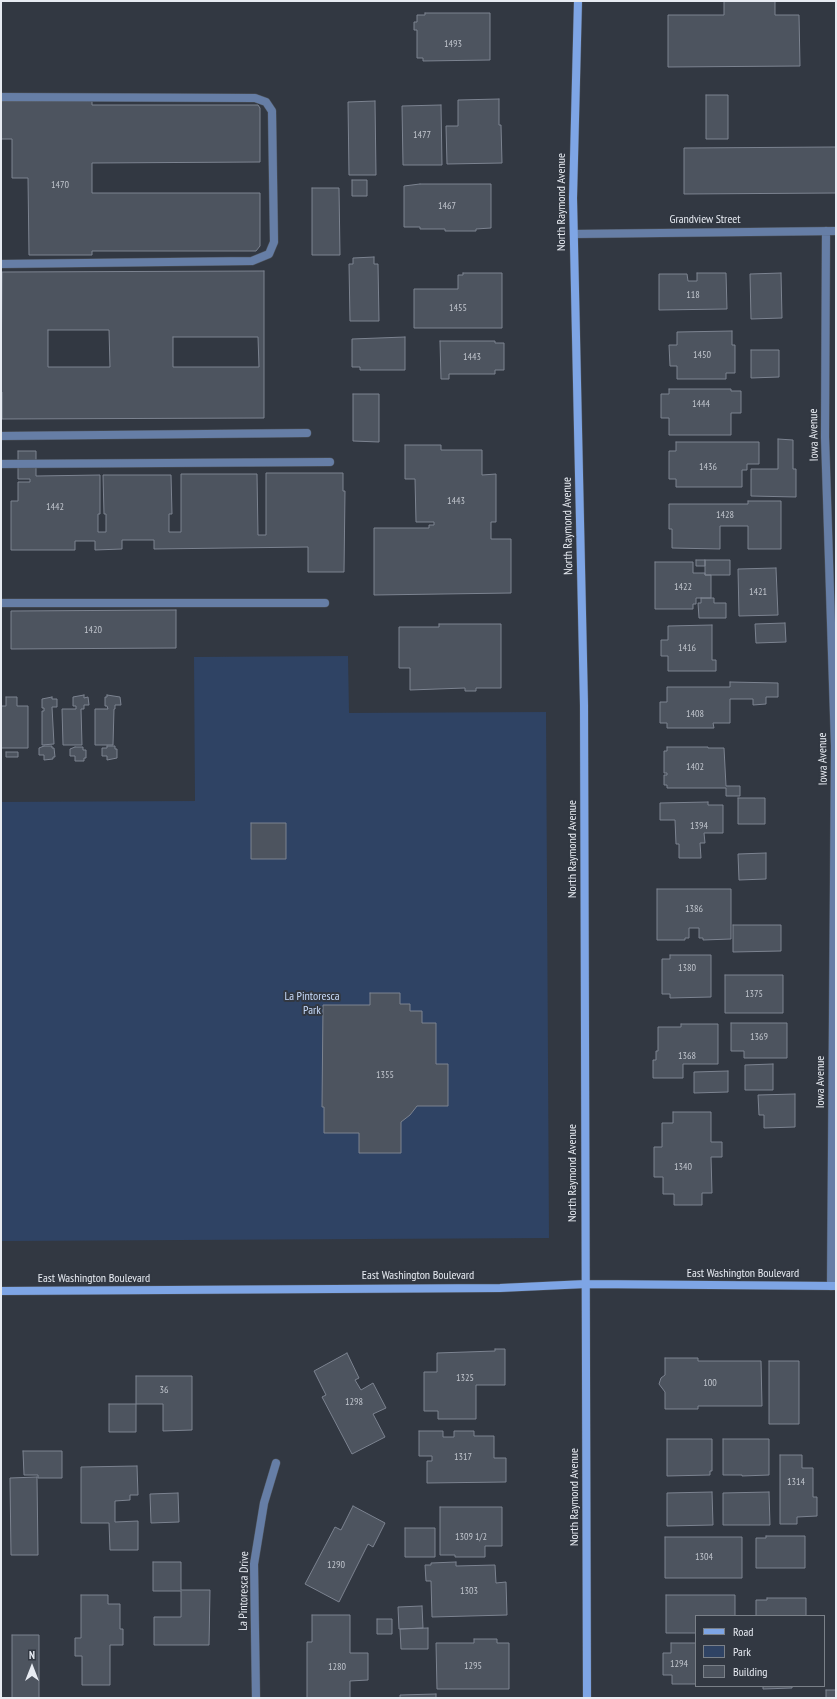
<!DOCTYPE html>
<style>
body{margin:0}
#map{position:relative;width:837px;height:1699px;overflow:hidden;background:#323842;font-family:"PT Sans Narrow",sans-serif}
canvas{display:block}
.frame{position:absolute;inset:0;border:2px solid #e7ebf2;pointer-events:none}
.legend{position:absolute;left:695px;top:1615px;width:130px;height:72px;box-sizing:border-box;background:#323842;border:1px solid #7a8088;margin:0;padding:5px 7px;list-style:none;font-size:12px;color:#e7ebf2}
.legend li{display:flex;align-items:center;gap:8px;height:20px}
.legend b{width:20px;border:1px solid #7a8088}
.north{position:absolute;left:12px;top:1647px;width:40px;height:40px;-webkit-text-stroke:3px #323842;paint-order:stroke;rotate:0deg;font-size:11px;font-weight:700;line-height:16px;text-align:center;color:#e7ebf2}
.north::after{content:'';display:block;margin:auto;width:14px;height:18px;background:#e7ebf2;clip-path:polygon(50% 0,100% 100%,50% 72%,0 100%)}
</style>
<div id="map">
<canvas width="837" height="1699"></canvas>
<div class="frame"></div>
<ul class="legend">
<li><b style="height:5px;background:#7ea5e5"></b>Road</li>
<li><b style="height:11px;background:#2f4364"></b>Park</li>
<li><b style="height:11px;background:#4d545f"></b>Building</li>
</ul>
<div class="north">N</div>
</div>
<script>
const context = document.querySelector('canvas').getContext('2d');
context.lineJoin = 'round';
function fill(path, color) { context.fillStyle = color; context.fill(path, 'evenodd'); }
const toPath = rows => new Path2D(rows.map(r => 'M' + r).join(''));
function trace(path, color, width, dash) { context.strokeStyle = color; context.lineWidth = width; context.lineCap = dash ? 'butt' : 'round'; context.setLineDash(dash || []); context.stroke(path); }
function drawText(font, color, halo, rows, align = 'center') {
  context.font = font + ' "PT Sans Narrow",sans-serif'; context.lineWidth = 4; context.setLineDash([]); context.textBaseline = 'middle'; context.strokeStyle = halo; context.fillStyle = color; for (const [text, x, y, turn = 0] of rows) {
    context.save(); context.translate(x, y); context.rotate((+turn || 0) * Math.PI / 180); context.textAlign = isNaN(turn) ? turn : align; if (halo) context.strokeText(text, 0, 0); context.fillText(text, 0, 0); context.restore();
  }
}
fill(toPath([
 [348,656,349,713,546,712,549,1238,1,1241,1,802,195,801,194,657]
]), '#2f4364');
const building = toPath([
 [724,1,775,1,775,15,799,15,800,66,668,67,668,15,724,15,724,1],
 [425,13,490,13,490,60,423,61,423,58,417,58,417,30,414,30,414,22,417,22,417,15,425,15,425,13],
 [706,95,728,95,728,139,706,139,706,95],
 [499,99,499,125,501,125,502,163,447,164,446,126,458,126,458,100,499,99],
 [1,101,92,101,92,105,258,105,260,108,260,162,92,163,92,193,260,193,260,246,256,251,92,251,92,255,29,255,28,178,12,178,12,139,1,139,1,101],
 [375,101,376,175,349,175,348,102,375,101],
 [441,105,442,165,403,165,402,106,441,105],
 [836,147,836,193,684,194,684,148,836,147],
 [352,180,367,180,367,196,352,196,352,180],
 [420,184,491,184,491,228,476,229,476,231,445,231,445,229,420,229,420,227,404,227,404,186,420,184],
 [312,188,339,188,340,255,312,255,312,188],
 [374,257,374,264,378,264,379,321,350,321,349,264,353,264,353,258,374,257],
 [264,271,264,418,2,419,2,392,1,392,2,272,264,271],
 [48,330,109,330,110,367,48,367,48,330],
 [173,337,258,337,259,367,173,367,173,337],
 [463,273,502,273,502,328,414,328,414,289,458,289,458,275,463,275,463,273],
 [697,273,726,273,727,309,659,310,659,274,687,274,688,281,697,281,697,273],
 [781,273,782,318,751,319,750,274,781,273],
 [732,331,732,345,735,345,735,373,726,373,726,379,677,379,677,366,670,366,669,345,677,345,677,332,732,331],
 [405,337,405,370,360,370,360,367,352,367,352,339,405,337],
 [440,341,495,341,495,343,504,343,504,370,495,370,495,374,449,374,449,379,441,379,440,341],
 [751,350,779,350,779,377,751,378,751,350],
 [669,389,731,389,731,391,741,391,741,413,731,413,731,435,669,435,669,418,661,418,661,394,669,394,669,389],
 [353,394,379,394,379,442,353,441,353,394],
 [778,439,793,440,793,469,796,469,796,497,751,496,751,469,778,469,778,439],
 [676,442,759,442,759,464,747,464,747,470,742,470,742,487,676,487,676,479,669,479,669,451,676,451,676,442],
 [405,445,441,445,441,450,482,450,482,475,496,474,496,522,491,522,491,539,511,539,511,593,374,595,374,528,429,528,429,525,434,525,434,522,416,522,415,479,405,479,405,445],
 [18,451,36,451,36,476,100,475,100,514,98,514,98,532,106,532,106,514,104,514,103,475,171,475,172,514,169,514,169,532,181,532,181,474,257,474,258,535,266,535,266,473,343,473,343,491,345,491,344,572,308,572,308,547,154,549,154,540,122,540,122,549,95,550,95,541,75,541,75,550,11,550,11,501,18,501,18,482,30,482,30,479,18,479,18,451],
 [748,501,781,501,781,549,748,549,748,526,720,526,720,549,672,548,672,529,669,529,669,504,748,504,748,501],
 [696,560,705,560,705,566,696,566,696,560],
 [705,560,730,560,730,575,705,575,705,560],
 [655,562,693,562,693,573,705,573,705,575,711,575,711,598,696,598,696,604,693,604,693,609,655,609,655,562],
 [776,568,778,615,739,616,738,569,776,568],
 [701,598,714,598,714,603,726,603,726,618,699,618,698,603,701,603,701,598],
 [176,610,176,648,11,649,11,611,176,610],
 [785,623,786,642,756,643,755,624,785,623],
 [439,624,501,624,501,688,476,688,476,691,465,691,465,688,410,690,410,668,399,668,399,627,439,627,439,624],
 [712,625,712,660,716,660,716,671,668,671,668,656,661,656,661,640,668,640,668,626,712,625],
 [730,682,778,683,778,697,766,697,766,704,753,705,753,699,730,699,730,723,713,723,714,728,667,728,667,723,660,723,660,702,667,702,667,687,730,687,730,682],
 [84,695,84,698,88,697,89,705,84,705,84,709,81,709,82,745,63,745,62,709,76,709,76,706,73,706,73,697,84,695],
 [107,695,120,697,121,705,115,705,115,709,114,709,113,745,95,745,95,709,108,709,107,706,105,706,105,697,107,697,107,695],
 [6,697,17,697,17,706,28,706,28,748,1,748,1,706,6,706,6,697],
 [52,697,52,699,57,699,57,707,52,707,54,744,42,745,42,711,44,711,44,708,42,708,42,699,52,697],
 [44,746,52,746,52,748,54,748,55,757,53,757,53,759,44,760,44,755,39,755,39,748,44,746],
 [107,746,115,746,115,749,117,749,117,758,107,760,107,756,102,756,102,748,107,748,107,746],
 [75,747,83,747,83,750,86,750,86,758,84,758,84,761,75,761,75,756,70,756,70,749,75,747],
 [667,747,708,747,708,748,724,748,726,786,740,786,740,796,726,796,726,788,667,788,667,785,664,785,664,775,667,775,667,773,664,773,664,751,667,751,667,747],
 [6,752,18,752,18,757,6,757,6,752],
 [738,798,765,798,765,824,738,824,738,798],
 [708,802,708,805,723,805,723,833,704,833,705,843,700,843,701,858,679,858,679,844,676,844,675,820,660,820,660,803,708,802],
 [251,823,286,823,286,859,251,859,251,823],
 [766,853,766,879,739,880,738,854,766,853],
 [657,889,731,889,731,939,703,940,703,938,699,938,699,928,689,928,689,938,685,938,685,940,657,940,657,889],
 [733,925,781,925,781,951,733,952,733,925],
 [670,955,711,955,711,997,670,998,670,994,662,994,662,959,670,959,670,955],
 [725,975,783,975,783,1013,725,1013,725,975],
 [370,993,400,993,400,1004,410,1004,410,1011,422,1011,422,1023,436,1023,436,1064,448,1064,448,1106,417,1106,410,1115,401,1122,401,1153,359,1153,359,1133,324,1133,324,1107,322,1107,323,1005,370,1005,370,993],
 [731,1023,787,1023,787,1058,744,1058,744,1051,731,1051,731,1023],
 [681,1024,718,1024,718,1064,683,1064,683,1078,653,1078,653,1060,656,1060,656,1051,658,1051,658,1027,681,1027,681,1024],
 [773,1064,773,1090,745,1090,745,1065,773,1064],
 [728,1071,728,1092,694,1093,694,1072,728,1071],
 [795,1094,795,1127,764,1128,764,1115,759,1115,758,1095,795,1094],
 [673,1112,711,1112,711,1142,722,1142,722,1157,711,1157,712,1193,702,1193,702,1205,674,1205,674,1194,663,1194,663,1177,654,1177,654,1147,662,1147,662,1123,673,1123,673,1112],
 [495,1349,505,1349,505,1385,476,1385,476,1419,438,1419,438,1411,424,1411,424,1372,437,1372,437,1353,495,1351,495,1349],
 [347,1353,359,1378,355,1380,361,1390,373,1383,386,1408,373,1414,385,1437,352,1454,322,1397,326,1395,314,1371,347,1353],
 [665,1358,698,1358,698,1361,761,1361,762,1406,698,1406,698,1409,665,1409,665,1392,659,1384,661,1378,665,1375,665,1358],
 [769,1361,799,1361,799,1424,769,1424,769,1361],
 [136,1376,192,1376,192,1430,163,1431,163,1404,136,1404,136,1376],
 [109,1404,136,1404,136,1432,109,1432,109,1404],
 [419,1431,443,1431,443,1437,454,1437,454,1431,474,1431,474,1436,494,1436,494,1458,506,1458,506,1482,427,1483,427,1461,432,1461,432,1456,419,1456,419,1431],
 [667,1439,712,1439,712,1471,710,1471,710,1475,667,1476,667,1439],
 [723,1439,769,1439,769,1475,742,1476,742,1475,723,1475,723,1439],
 [23,1451,62,1451,62,1478,38,1478,38,1475,24,1475,23,1451],
 [780,1455,802,1455,802,1468,813,1468,813,1497,817,1497,817,1516,797,1517,797,1524,780,1524,780,1455],
 [137,1466,138,1495,130,1495,130,1500,115,1501,115,1522,138,1521,138,1550,110,1550,109,1523,81,1523,81,1467,137,1466],
 [37,1477,38,1555,11,1555,10,1478,37,1477],
 [712,1492,713,1525,667,1526,667,1493,712,1492],
 [769,1492,770,1525,723,1525,723,1493,769,1492],
 [178,1493,179,1522,151,1523,150,1494,178,1493],
 [353,1506,385,1523,373,1547,368,1544,339,1602,305,1584,335,1527,341,1530,353,1506],
 [440,1507,502,1507,502,1546,485,1546,485,1557,455,1557,455,1555,440,1555,440,1507],
 [405,1528,435,1528,435,1557,405,1557,405,1528],
 [766,1536,805,1536,805,1568,756,1568,756,1538,766,1538,766,1536],
 [665,1537,742,1537,742,1578,665,1578,665,1537],
 [153,1562,181,1562,181,1590,210,1590,209,1645,154,1645,154,1617,181,1617,181,1591,153,1591,153,1562],
 [456,1562,456,1566,495,1565,496,1583,506,1582,507,1615,432,1617,431,1581,426,1581,425,1565,431,1565,431,1563,456,1562],
 [81,1595,108,1595,108,1604,120,1604,120,1629,123,1629,123,1645,110,1645,110,1685,82,1685,82,1656,75,1656,75,1638,81,1638,81,1595],
 [666,1595,735,1595,735,1616,696,1616,696,1633,666,1633,666,1595],
 [767,1598,806,1598,806,1616,756,1616,756,1600,767,1600,767,1598],
 [422,1606,423,1628,399,1629,398,1607,422,1606],
 [312,1615,350,1615,350,1653,368,1653,368,1680,350,1681,350,1698,307,1698,307,1642,312,1642,312,1615],
 [377,1619,392,1619,392,1634,377,1634,377,1619],
 [428,1628,428,1649,401,1649,400,1629,428,1628],
 [12,1635,39,1635,39,1698,12,1698,12,1635],
 [474,1639,497,1639,497,1643,509,1643,509,1689,437,1689,436,1643,474,1643,474,1639],
 [671,1643,696,1643,696,1684,672,1684,672,1675,663,1675,663,1653,671,1653,671,1643],
 [763,1686,792,1686,792,1688,763,1689,763,1686],
 [826,1690,836,1690,836,1698,826,1698,826,1690],
 [436,1694,436,1698,400,1698,400,1695,436,1694]
]);
fill(building, '#4d545f');
trace(building, '#7c8390', 1);
const lane = toPath([
 [1,97,255,98,266,102,272,111,274,242,269,254,252,261,1,264],
 [1,436,307,433],
 [1,464,330,462],
 [1,603,325,603]
]);
const street = toPath([
 [826,231,825,437,835,746,831,1286],
 [574,234,836,231],
 [256,1698,254,1564,264,1503,276,1463]
]);
const secondary = toPath([
 [578,1,573,198,584,705,587,1698],
 [1,1291,500,1288,586,1284,836,1286]
]);
trace(lane, '#4f555e', 9);
trace(street, '#4f555e', 9);
trace(secondary, '#4f555e', 9);
trace(lane, '#667ea6', 8);
trace(street, '#667ea6', 8);
trace(secondary, '#7ea5e5', 8);
drawText('10px', '#c0c5cd', null, [
 ["1493",453,44],
 ["1477",422,135],
 ["1470",60,185],
 ["1467",447,206],
 ["118",693,295],
 ["1455",458,308],
 ["1450",702,355],
 ["1443",472,357],
 ["1444",701,404],
 ["1436",708,467],
 ["1443",456,501],
 ["1442",55,507],
 ["1428",725,515],
 ["1422",683,587],
 ["1421",758,592],
 ["1420",93,630],
 ["1416",687,648],
 ["1408",695,714],
 ["1402",695,767],
 ["1394",699,826],
 ["1386",694,909],
 ["1380",687,968],
 ["1375",754,994],
 ["1369",759,1037],
 ["1368",687,1056],
 ["1355",385,1075],
 ["1340",683,1167],
 ["1325",465,1378],
 ["100",710,1383],
 ["36",164,1390],
 ["1298",354,1402],
 ["1317",463,1457],
 ["1314",796,1482],
 ["1309 1/2",471,1537],
 ["1304",704,1557],
 ["1290",336,1565],
 ["1303",469,1591],
 ["1294",679,1664],
 ["1295",473,1666],
 ["1280",337,1667]
]);
drawText('12px', '#e7ebf2', '#323842', [
 ["North Raymond Avenue",562,202,-90],
 ["Grandview Street",705,220],
 ["Iowa Avenue",814,435,-91],
 ["North Raymond Avenue",568,526,-91],
 ["Iowa Avenue",823,759,-91],
 ["North Raymond Avenue",573,849,-90],
 ["Iowa Avenue",821,1082,-90],
 ["North Raymond Avenue",573,1173,-90],
 ["East Washington Boulevard",743,1274],
 ["East Washington Boulevard",418,1276],
 ["East Washington Boulevard",94,1279],
 ["North Raymond Avenue",575,1497,-90],
 ["La Pintoresca Drive",244,1591,-89]
]);
drawText('12px', '#c7daf9', '#323842', [
 ["La Pintoresca",312,997],
 ["Park",312,1011]
]);
</script>
